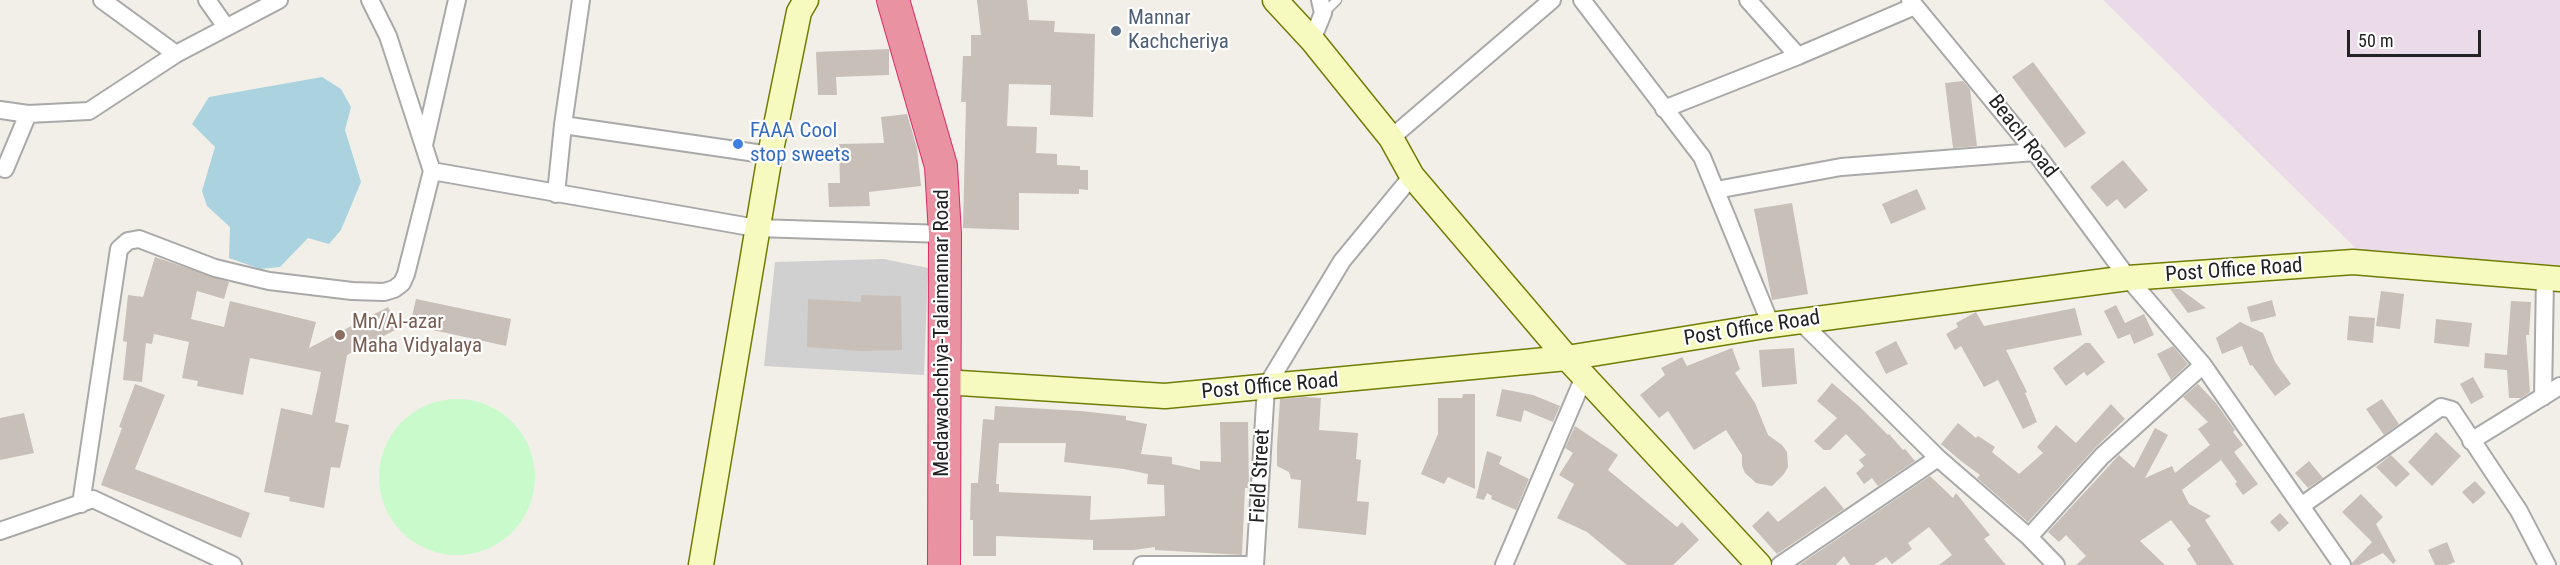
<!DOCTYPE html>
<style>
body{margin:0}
#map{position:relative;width:2560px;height:565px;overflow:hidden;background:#f2efe9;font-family:"Roboto Condensed",sans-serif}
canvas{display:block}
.scale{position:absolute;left:2347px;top:30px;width:134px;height:27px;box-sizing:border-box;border:3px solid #222;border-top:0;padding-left:8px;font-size:18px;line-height:21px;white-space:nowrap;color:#222;-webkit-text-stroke:4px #fff;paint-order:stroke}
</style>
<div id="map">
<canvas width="2560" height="565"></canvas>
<div class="scale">50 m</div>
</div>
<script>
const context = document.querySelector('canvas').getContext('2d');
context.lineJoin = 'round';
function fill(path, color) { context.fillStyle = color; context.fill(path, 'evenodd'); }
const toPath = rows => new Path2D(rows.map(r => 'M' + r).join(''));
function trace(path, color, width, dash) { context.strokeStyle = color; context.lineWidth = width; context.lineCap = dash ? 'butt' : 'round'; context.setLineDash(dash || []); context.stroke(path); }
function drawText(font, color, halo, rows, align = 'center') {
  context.font = font + ' "Roboto Condensed",sans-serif'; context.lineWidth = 4.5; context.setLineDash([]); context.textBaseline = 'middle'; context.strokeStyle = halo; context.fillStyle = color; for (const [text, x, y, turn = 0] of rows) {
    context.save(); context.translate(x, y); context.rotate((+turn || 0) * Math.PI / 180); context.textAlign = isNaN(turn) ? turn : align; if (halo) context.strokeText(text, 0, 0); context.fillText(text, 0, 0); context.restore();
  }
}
fill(toPath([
 [2103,0,2560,0,2560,285,2374,266]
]), '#ebdbe8');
fill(toPath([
 [884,259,928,268,924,375,764,366,775,262]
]), '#d0d0d0');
fill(toPath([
 '379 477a78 78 0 1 1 156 0a78 78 0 1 1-156 0Z'
]), '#c8facc');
fill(toPath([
 [322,77,341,89,351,107,345,130,361,182,341,230,329,244,308,238,280,267,260,269,229,258,230,227,207,206,202,191,215,147,192,124,209,97]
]), '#aad3df');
fill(toPath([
 [977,0,1027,0,1029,20,1055,21,1054,32,1095,34,1093,117,1050,115,1051,85,1009,84,1007,126,1037,127,1036,153,1057,154,1057,165,1080,166,1080,170,1088,170,1088,190,1079,189,1079,194,1019,193,1019,230,963,228,966,102,961,102,963,56,971,56,971,35,981,35],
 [889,49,889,75,836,77,837,95,818,95,816,52],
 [2033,62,2086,133,2065,148,2012,77],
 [1963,81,1970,89,1977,146,1953,148,1945,83],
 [907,114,917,148,921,186,869,192,870,206,829,207,828,183,840,183,839,144,884,143,881,117],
 [2123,160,2148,190,2125,209,2117,199,2107,207,2090,187],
 [1917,189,1926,209,1891,224,1882,204],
 [1792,203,1808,294,1772,300,1754,209],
 [155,257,229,282,224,299,197,291,191,319,224,327,230,301,316,322,309,348,388,307,399,328,347,355,335,422,349,425,340,468,331,467,324,508,289,501,290,497,264,492,281,408,312,415,321,372,250,358,243,395,197,386,198,381,182,378,189,342,154,334,152,344,146,343,142,382,123,380,127,342,123,341,128,295,143,297],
 [2170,289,2180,289,2206,308,2188,313],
 [2381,291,2404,294,2400,329,2376,326],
 [861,295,901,296,902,350,862,351,807,347,808,299,861,302],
 [416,299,511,319,506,346,410,325],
 [2272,300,2276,316,2251,322,2247,307],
 [2511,301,2531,302,2529,335,2526,335,2530,392,2521,398,2509,398,2507,370,2484,368,2485,353,2507,355],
 [2116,305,2125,323,2144,314,2154,335,2134,344,2130,334,2118,339,2104,311],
 [2075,308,2082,335,2006,350,2027,392,2025,393,2037,422,2023,429,1998,380,1984,387,1961,346,1955,350,1946,334,1958,327,1956,323,1976,312,1984,326],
 [2349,316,2375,318,2373,343,2347,340],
 [2436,319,2472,323,2469,347,2434,343],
 [2240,322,2263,333,2275,362,2291,384,2275,396,2252,365,2250,366,2242,346,2222,354,2216,338],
 [1896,341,1908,364,1886,374,1875,352],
 [2085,343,2090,343,2105,362,2087,376,2084,372,2066,386,2053,368],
 [2173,346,2188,364,2171,380,2157,354],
 [1732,348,1740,369,1735,373,1755,403,1768,435,1782,445,1787,452,1788,467,1784,474,1772,486,1756,483,1745,473,1742,466,1742,455,1726,430,1694,450,1668,411,1659,418,1640,395,1665,375,1661,368,1682,357,1687,366],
 [1794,348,1797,384,1762,387,1759,350],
 [2473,377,2484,397,2471,404,2460,384],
 [1832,383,1859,406,1888,435,1889,434,1903,450,1905,449,1915,461,1878,486,1872,478,1864,484,1856,473,1864,466,1859,460,1866,455,1846,434,1830,450,1824,450,1814,441,1837,418,1817,401],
 [135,384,165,395,135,469,250,513,241,538,101,485,122,428,119,427],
 [2198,384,2216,403,2235,430,2233,432,2243,445,2234,452,2258,484,2243,495,2235,484,2237,482,2221,460,2182,490,2189,504,2211,516,2205,520,2234,565,2197,565,2187,549,2191,546,2171,520,2140,541,2165,565,2076,565,2086,556,2066,535,2059,542,2048,532,2119,455,2134,468,2155,428,2168,435,2145,478,2172,466,2175,473,2210,445,2198,429,2208,422,2183,397],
 [1502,389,1533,395,1560,406,1553,422,1524,410,1521,422,1496,416],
 [1463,394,1475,394,1475,489,1448,477,1444,484,1421,474,1438,434,1438,398,1462,398],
 [1304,397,1321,398,1319,430,1358,433,1356,459,1361,460,1357,501,1369,502,1366,535,1298,528,1301,480,1291,479,1289,472,1277,466,1277,446,1280,399],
 [2382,399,2399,424,2384,435,2366,409],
 [2111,404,2125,419,2094,449,2028,522,1977,478,1980,475,1961,461,1941,444,1958,423,1976,438,1978,436,1995,447,1992,452,2019,474,2043,453,2037,447,2056,425,2076,443],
 [995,406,1081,411,1126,416,1126,420,1147,424,1141,454,1172,457,1172,464,1200,470,1200,461,1221,462,1220,422,1248,422,1249,488,1245,488,1242,555,1155,550,1155,547,1134,550,1093,550,1093,540,996,536,996,556,973,556,973,520,970,520,971,483,978,483,983,419,994,420],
 [999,443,1066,443,1064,462,1124,469,1148,474,1147,484,1164,485,1165,516,1090,520,1091,496,999,492,999,484,996,484],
 [24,413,34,453,0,460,0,418],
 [1575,426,1618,455,1608,470,1677,527,1682,522,1699,540,1673,565,1627,565,1587,532,1557,518,1574,484,1559,475,1573,453,1565,448],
 [2436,432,2461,456,2432,486,2408,462],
 [1487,451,1502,457,1499,464,1529,479,1516,510,1491,499,1492,496,1487,493,1484,500,1476,498],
 [2391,455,2410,474,2396,487,2376,467],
 [2309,461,2323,478,2308,488,2295,473],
 [1930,476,1953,498,1956,493,1990,535,1984,539,2006,565,1939,565,1952,555,1929,527,1908,543,1912,549,1892,564,1886,557,1874,565,1850,565,1844,556,1836,565,1799,565],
 [2475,481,2486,493,2473,504,2462,492],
 [1825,486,1844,509,1777,554,1752,526,1768,511,1778,522],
 [2361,494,2383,517,2376,524,2396,561,2393,564,2383,553,2359,565,2352,565,2352,563,2372,542,2342,512],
 [2280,513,2289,523,2279,532,2270,522],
 [2447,542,2455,562,2447,565,2435,565,2428,550]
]), '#c7bfb8');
const lane = toPath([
 [1324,13,1337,0]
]);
const street = toPath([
 [102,0,176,54],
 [207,0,226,27],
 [1582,0,1702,157,1771,325],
 [1748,0,1798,56,1915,6],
 [1910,0,2035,152,2128,278,2203,365,2342,565],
 [1312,40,1323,13,1320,0],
 [1664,109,1798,56],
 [0,110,28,114,89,111,176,54,279,0],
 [563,125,770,155],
 [1391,138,1552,0],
 [424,145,457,0],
 [5,169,28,114],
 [432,171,756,228,945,234],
 [1716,190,1841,167,2035,152],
 [556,194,563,125,581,0],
 [2543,397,2545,278],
 [2471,441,2560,386],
 [1938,458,2029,537,2056,565],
 [81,504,119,249,128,241,139,239,215,268,269,281,352,291,384,292,394,289,402,283,406,274,432,171,388,36,370,0],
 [2301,506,2441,407,2452,410,2519,511,2547,565],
 [0,531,93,499,233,565],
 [2029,537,2102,456,2203,365],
 [1142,565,1255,565],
 [1255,565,1266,387,1342,261,1412,176],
 [1504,565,1584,377],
 [1780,565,1938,458,1800,321]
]);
const secondary = toPath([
 [1275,0,1312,40,1391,138,1412,176,1567,358,1759,565],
 [944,382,1165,396,1567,358,1771,325,2128,278,2353,262,2560,279],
 [701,565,770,155,799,12,806,0]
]);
const highway = toPath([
 [893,0,941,166,945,234,944,565]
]);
trace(lane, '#a9a9a9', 11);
trace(street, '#a9a9a9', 20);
trace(secondary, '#707d05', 27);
trace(highway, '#dc2a67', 34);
trace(lane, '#fff', 8);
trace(street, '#fff', 16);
trace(secondary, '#f7fabf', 24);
trace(highway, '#e892a2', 32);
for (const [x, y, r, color] of [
 [1116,31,6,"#5c6f8a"],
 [738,144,6,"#3f7fe0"],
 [340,335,6,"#8d6e63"]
]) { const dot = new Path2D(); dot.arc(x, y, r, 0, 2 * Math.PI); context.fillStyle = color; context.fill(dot); trace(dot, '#fff', 2); }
drawText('21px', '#4e5e75', '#fff', [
 ["Mannar",1128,19],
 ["Kachcheriya",1128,43]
], 'left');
drawText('21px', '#366cbe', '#fff', [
 ["FAAA Cool",750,132],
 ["stop sweets",750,156]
], 'left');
drawText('21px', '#222', '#fff', [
 ["Beach Road",2022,137,52],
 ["Post Office Road",2234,271,-4],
 ["Post Office Road",1752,329,-9],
 ["Medawachchiya-Talaimannar Road",943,333,-90],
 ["Post Office Road",1270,387,-5],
 ["Field Street",1261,476,-87]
]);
drawText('21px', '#785e54', '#fff', [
 ["Mn/Al-azar",352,323],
 ["Maha Vidyalaya",352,347]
], 'left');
</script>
